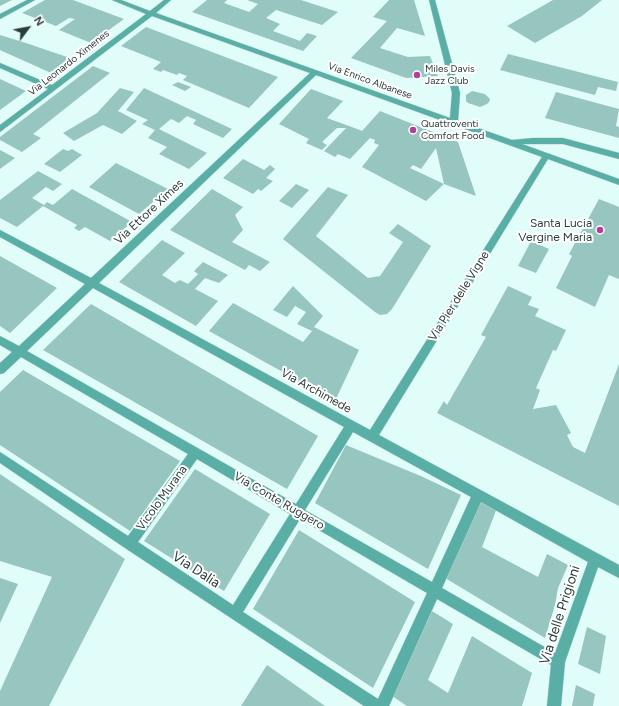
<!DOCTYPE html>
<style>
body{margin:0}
#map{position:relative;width:619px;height:706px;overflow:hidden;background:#e1fdf9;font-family:Figtree,sans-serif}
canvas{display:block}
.north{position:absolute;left:8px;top:8px;width:40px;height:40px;-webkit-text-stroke:3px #fff;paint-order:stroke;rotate:58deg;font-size:11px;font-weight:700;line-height:16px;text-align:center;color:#2b3e3b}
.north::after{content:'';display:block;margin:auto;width:14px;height:18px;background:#2b3e3b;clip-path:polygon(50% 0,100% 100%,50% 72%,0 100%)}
</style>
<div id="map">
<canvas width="619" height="706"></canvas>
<div class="north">N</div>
</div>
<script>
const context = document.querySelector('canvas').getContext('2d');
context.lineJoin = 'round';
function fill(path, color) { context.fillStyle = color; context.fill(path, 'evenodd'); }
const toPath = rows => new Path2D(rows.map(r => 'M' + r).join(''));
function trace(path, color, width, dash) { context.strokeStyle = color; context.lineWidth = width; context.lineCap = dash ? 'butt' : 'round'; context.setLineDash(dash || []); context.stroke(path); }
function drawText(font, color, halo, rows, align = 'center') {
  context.font = font + ' Figtree,sans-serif'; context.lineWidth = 4; context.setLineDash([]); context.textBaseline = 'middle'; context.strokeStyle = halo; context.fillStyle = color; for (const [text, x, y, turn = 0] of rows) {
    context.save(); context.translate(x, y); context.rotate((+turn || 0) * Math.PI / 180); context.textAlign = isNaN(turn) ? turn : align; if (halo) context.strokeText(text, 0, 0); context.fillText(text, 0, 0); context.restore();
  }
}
fill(toPath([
 [0,0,12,0,0,6],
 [45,0,73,0,124,19,91,43,59,30,75,19,69,18,56,26,22,13],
 [207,0,227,0,224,3,249,12,258,4,247,0,301,0,338,12,322,25,276,10,266,18,280,24,273,31,300,41,307,33,317,36,303,51,192,12],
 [389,0,414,0,425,36,397,28,380,48,408,57,430,56,438,76,406,78,351,58,387,21,373,17],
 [553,0,602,0,582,16,535,43,507,26],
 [146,27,249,66,278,77,249,108,183,80,187,76,179,73,177,75,163,70,161,72,153,69,161,62,121,46],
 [0,35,29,44,70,58,51,73,0,50],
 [508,54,618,82,616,91,598,87,595,95,500,70],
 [93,66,110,73,33,134,41,138,22,152,0,140,0,137],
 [0,79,26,91,0,110],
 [178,82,191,87,185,91,172,85],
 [120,88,134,92,118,111,137,121,122,134,103,125,74,141,63,133,97,113],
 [144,88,172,101,232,129,223,138,193,124,196,120,187,116,179,123,171,119,159,129,207,153,189,169,159,154,167,147,148,138,155,130,142,124,148,120,126,110],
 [311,89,343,101,327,118,360,130,362,131,380,111,458,142,476,196,444,184,436,148,421,169,413,165,410,168,444,184,426,201,362,167,379,145,374,143,375,140,370,138,350,159,338,154,335,157,324,151,346,128,337,128,322,142,327,145,322,150,306,143,309,139,279,124],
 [472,91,485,94,490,99,489,102,487,104,480,107,468,103,466,101,466,95],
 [556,92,619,109,616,126,619,127,619,138,545,118],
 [63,149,68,151,72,149,82,155,60,172,44,164],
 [0,150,15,158,0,169],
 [243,159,264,170,270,165,275,169,266,178,273,181,261,191,258,189,253,194,223,178],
 [116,163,168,189,139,214,89,187],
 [38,171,62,184,53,191,46,187,32,198,44,205,47,202,53,205,72,189,132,222,110,241,85,227,79,231,74,228,77,225,43,206,17,227,0,218,0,200],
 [296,184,309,190,292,208,279,201],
 [328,187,348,195,316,236,368,278,380,276,403,242,389,233,398,224,431,246,392,309,387,314,380,315,375,312,283,239],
 [212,189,243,207,235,215,243,230,232,242,270,262,260,271,249,265,245,270,170,230],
 [599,199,619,207,619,279,609,275,595,307,556,288,572,256,569,254],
 [162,240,185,253,162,275,175,283,180,280,188,284,198,274,194,271,203,262,228,275,219,283,205,278,195,289,218,301,196,326,119,282],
 [531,241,549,249,536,273,518,266],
 [0,256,57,288,10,333,0,326],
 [293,286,323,316,314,327,359,350,335,401,209,331,233,303,303,342,312,331,297,324,306,312,295,306,287,317,273,310],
 [508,286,532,297,528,305,539,309,535,316,566,330,556,351,553,350,536,388,540,390,533,409,556,405,571,433,567,435,573,447,585,453,619,364,619,506,437,413,444,401,447,405,486,337,481,335],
 [91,304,318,436,287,489,43,350],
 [23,370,180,461,130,531,0,445,0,392],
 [346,445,423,477,461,495,428,569,315,503],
 [195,469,270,514,224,591,144,541],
 [0,474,125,559,49,706,0,706,0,691,52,577,0,561],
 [479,500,497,508,482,547,538,577,547,554,568,565,558,588,555,605,545,638,445,578],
 [299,530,415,602,373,688,253,609],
 [0,578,18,584,0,623],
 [432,611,453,624,428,680,448,693,472,636,532,673,522,706,407,706,392,696],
 [587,627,606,636,600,674,578,664],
 [267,665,325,706,241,706],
 [576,685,595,694,593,706,572,706]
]), '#97c5bf');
const minor = toPath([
 [27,0,35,0,0,19,0,14,27,0],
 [112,0,121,0,150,11,164,0,171,0,156,13,450,118,452,93,429,0,435,0,460,93,458,121,512,140,533,138,563,138,619,153,619,159,563,144,522,144,619,179,619,185,548,159,379,435,619,565,619,578,598,567,565,662,561,706,547,706,551,665,437,599,389,706,364,706,125,548,0,463,0,452,128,536,188,454,21,357,4,373,0,374,0,363,12,352,0,345,0,336,19,346,85,284,0,237,0,230,91,278,310,73,152,16,0,132,0,125,48,89,0,68,0,63,52,85,146,14,112,0],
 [316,75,542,157,370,430,99,283,316,75],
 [93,288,344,427,296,504,27,351,93,288],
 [353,432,471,497,432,582,305,510,353,432],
 [197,459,290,514,233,605,138,542,197,459],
 [481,502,588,562,555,653,442,588,481,502],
 [300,519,427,593,378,699,243,612,300,519]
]);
trace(minor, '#bdd7d3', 1);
fill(minor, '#59afa5');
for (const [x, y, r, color] of [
 [417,75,4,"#b0409b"],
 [413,130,4,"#b0409b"],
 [600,230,4,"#b0409b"]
]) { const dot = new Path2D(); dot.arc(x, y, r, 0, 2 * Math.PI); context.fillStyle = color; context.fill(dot); trace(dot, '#fff', 1.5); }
drawText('10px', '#2b3e3b', '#fff', [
 ["Via Leonardo Ximenes",69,63,-38],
 ["Via Enrico Albanese",370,81,20]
]);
drawText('10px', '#2b3e3b', '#fff', [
 ["Miles Davis",425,69],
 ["Jazz Club",425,81],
 ["Quattroventi",421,124],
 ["Comfort Food",421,136]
], 'left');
drawText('12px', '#2b3e3b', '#fff', [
 ["Via Ettore Ximes",149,212,-43],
 ["Via Pier delle Vigne",459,296,-58],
 ["Via Archimede",316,391,29],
 ["Vicolo Murana",162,498,-54],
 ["Via Conte Ruggero",279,501,30]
]);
drawText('12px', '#2b3e3b', '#fff', [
 ["Santa Lucia",592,223],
 ["Vergine Maria",592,237]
], 'right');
drawText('14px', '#2b3e3b', '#fff', [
 ["Via Dalia",196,570,33],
 ["Via delle Prigioni",560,615,-72]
]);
</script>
